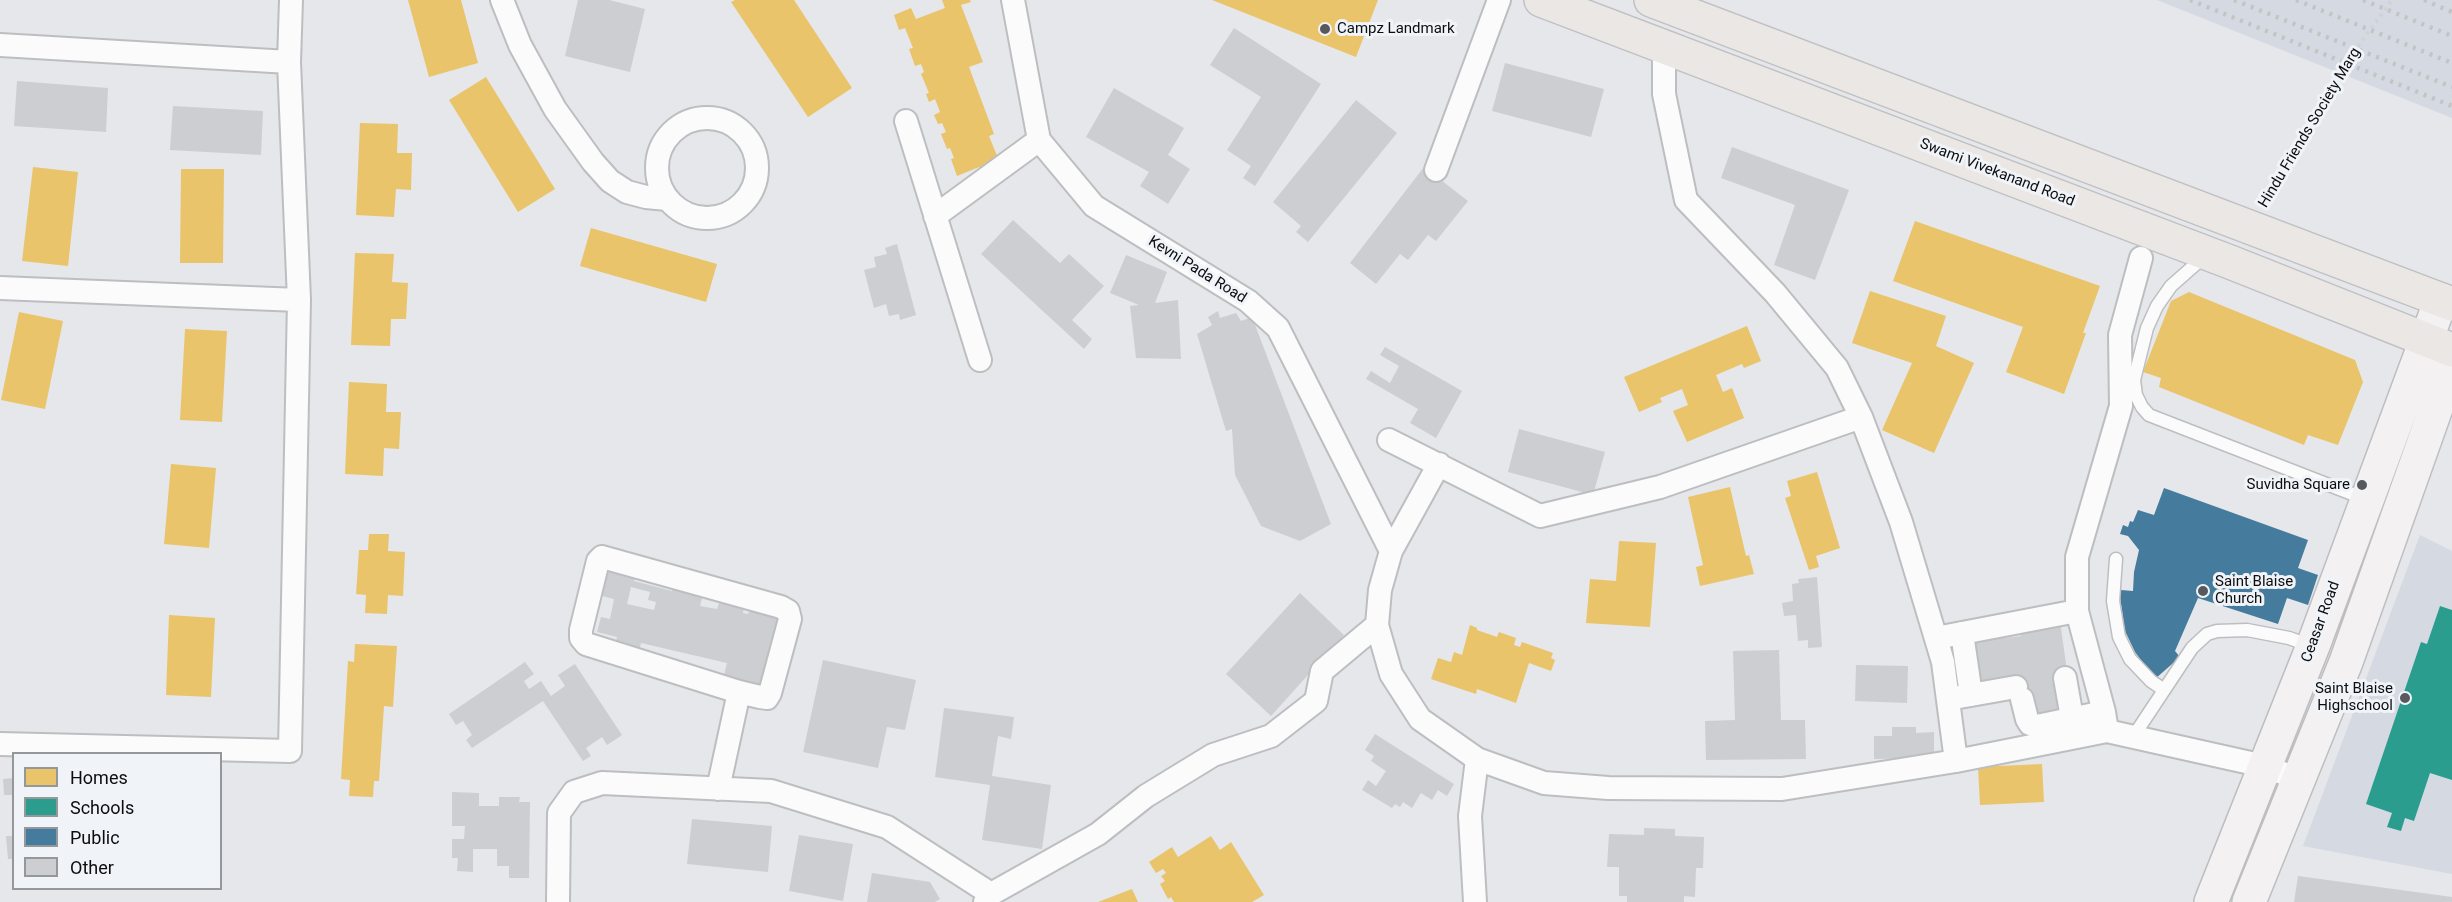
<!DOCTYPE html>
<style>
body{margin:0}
#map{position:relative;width:2452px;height:902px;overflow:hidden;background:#e5e7ea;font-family:Roboto,sans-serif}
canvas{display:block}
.legend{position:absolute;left:12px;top:752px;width:210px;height:138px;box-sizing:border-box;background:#f0f4f9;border:2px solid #95989b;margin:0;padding:8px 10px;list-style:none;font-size:18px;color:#0c0d0f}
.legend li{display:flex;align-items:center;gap:12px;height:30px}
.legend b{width:30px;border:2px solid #95989b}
</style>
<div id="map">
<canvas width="2452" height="902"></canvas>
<ul class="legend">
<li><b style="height:16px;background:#e9c46a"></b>Homes</li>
<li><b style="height:16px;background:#2a9d8f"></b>Schools</li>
<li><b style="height:16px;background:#457b9d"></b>Public</li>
<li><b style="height:16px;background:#cdced1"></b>Other</li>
</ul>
</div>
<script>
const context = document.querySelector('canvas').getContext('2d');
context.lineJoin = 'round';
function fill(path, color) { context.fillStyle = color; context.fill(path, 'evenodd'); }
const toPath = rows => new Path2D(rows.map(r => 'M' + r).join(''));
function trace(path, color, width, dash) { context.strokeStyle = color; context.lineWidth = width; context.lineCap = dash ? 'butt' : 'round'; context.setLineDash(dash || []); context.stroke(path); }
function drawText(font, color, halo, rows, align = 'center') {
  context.font = font + ' Roboto,sans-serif'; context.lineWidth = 6; context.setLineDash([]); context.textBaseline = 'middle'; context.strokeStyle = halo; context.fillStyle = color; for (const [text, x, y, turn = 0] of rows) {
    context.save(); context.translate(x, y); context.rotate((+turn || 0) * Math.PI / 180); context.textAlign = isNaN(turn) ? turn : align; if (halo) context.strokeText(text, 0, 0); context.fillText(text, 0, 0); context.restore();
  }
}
fill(toPath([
 [2157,0,2452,0,2452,118],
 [2420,535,2452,551,2452,874,2303,846]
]), '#d5d9e2');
fill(toPath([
 [408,0,461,0,478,63,429,77],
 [735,0,794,0,852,88,808,117,731,2],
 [942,0,970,0,971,2,961,5,983,62,969,67,994,134,989,136,1000,163,980,170,979,167,957,176,951,159,954,158,950,148,947,149,941,134,946,132,942,123,938,124,934,115,940,112,935,99,929,102,926,94,929,93,921,74,924,72,921,64,915,66,909,49,913,48,905,28,899,30,894,15,911,8,916,19,945,8],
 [1212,0,1378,0,1356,57],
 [486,77,555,189,518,212,449,100],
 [360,123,398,124,397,153,412,153,411,190,396,189,394,217,356,215],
 [33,167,78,172,68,266,22,261],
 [181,169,224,169,223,263,180,263],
 [1915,221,2100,286,2083,333,2086,333,2064,394,2006,372,2023,327,1893,281],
 [591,228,717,264,706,302,580,266],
 [355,253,394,254,392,282,408,283,406,319,391,319,390,346,351,345],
 [1870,291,1946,316,1936,346,1974,363,1934,453,1882,430,1912,363,1852,343],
 [2189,292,2355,360,2363,382,2338,445,2308,435,2304,445,2159,387,2161,378,2143,372,2171,301],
 [19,312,63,321,45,409,1,400],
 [1747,326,1761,361,1744,368,1742,364,1716,375,1723,392,1732,388,1744,418,1687,442,1673,411,1688,405,1682,389,1660,398,1662,402,1639,412,1624,377],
 [185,329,227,331,222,422,180,420],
 [349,382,387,384,386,412,401,412,399,449,384,448,383,476,345,474],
 [171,464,216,468,209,548,164,544],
 [1817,472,1840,548,1816,556,1819,567,1809,570,1785,498,1791,496,1787,481],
 [1730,487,1746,556,1749,555,1754,574,1700,586,1696,567,1703,565,1688,497],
 [369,534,389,534,388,551,405,552,403,596,388,595,387,614,365,613,366,595,356,594,359,550,368,550],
 [1619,541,1656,543,1650,627,1586,623,1590,579,1616,581],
 [169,615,215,618,211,697,166,695],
 [1470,625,1477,628,1477,630,1497,637,1499,632,1516,638,1514,645,1520,647,1522,642,1553,653,1551,658,1555,660,1551,671,1529,663,1516,703,1477,689,1476,694,1431,679,1438,658,1451,662,1454,652,1462,655],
 [355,644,397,646,393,707,384,706,379,781,374,781,373,797,349,796,350,780,341,779,348,661,354,662],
 [2042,764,2044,802,1980,805,1978,767],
 [1211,836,1220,850,1231,842,1264,895,1252,902,1174,902,1171,897,1168,899,1160,884,1165,881,1161,876,1166,873,1163,869,1156,873,1149,862,1172,847,1178,857],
 [1132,889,1138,902,1098,902]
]), '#e9c46a');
fill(toPath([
 [2440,606,2452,610,2452,780,2430,773,2414,821,2405,818,2401,831,2387,827,2392,813,2366,804,2421,642,2427,644]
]), '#2a9d8f');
fill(toPath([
 [2164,488,2308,540,2298,568,2318,575,2308,605,2287,598,2278,624,2198,598,2175,651,2180,657,2155,679,2135,652,2125,631,2120,597,2121,590,2133,591,2134,572,2139,550,2128,536,2120,534,2123,525,2128,527,2130,521,2133,522,2138,510,2154,515]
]), '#457b9d');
fill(toPath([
 [578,0,609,0,645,9,630,72,565,56],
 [1234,28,1321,84,1255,186,1243,178,1251,166,1227,150,1261,97,1210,65],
 [1505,63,1604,89,1591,137,1492,111],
 [17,81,108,88,106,132,14,126],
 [1114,88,1184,128,1168,155,1190,169,1168,204,1140,186,1149,172,1086,137],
 [1356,100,1397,133,1308,242,1296,232,1301,226,1273,202],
 [173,106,263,111,261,155,170,150],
 [1732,147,1849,190,1815,280,1774,265,1795,205,1721,178],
 [1424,167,1468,201,1436,241,1428,235,1408,260,1400,254,1376,284,1350,263],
 [1013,220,1060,263,1069,254,1104,286,1072,320,1092,339,1084,349,981,254],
 [897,244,916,315,900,320,899,314,889,316,886,304,874,308,864,270,876,267,874,257,887,254,885,248],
 [1126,255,1167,272,1155,303,1178,300,1181,359,1136,358,1130,306,1139,305,1110,293],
 [1218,311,1220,318,1236,313,1241,321,1252,317,1331,524,1300,541,1261,526,1235,475,1232,429,1226,431,1197,334,1212,325,1208,317],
 [1385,347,1462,391,1436,438,1410,423,1418,409,1366,379,1371,371,1390,383,1399,366,1380,355],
 [1519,429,1605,452,1593,495,1508,472],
 [602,563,636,572,634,581,672,591,676,582,700,586,697,597,702,598,700,606,717,609,719,603,744,607,743,613,748,614,750,609,782,618,777,640,771,639,764,671,769,673,765,689,723,679,727,663,641,643,639,651,615,645,617,637,597,632,601,617,610,619,614,599,594,594],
 [631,587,650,592,648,600,656,602,654,610,627,604],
 [1817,577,1822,647,1808,648,1808,640,1798,641,1796,615,1784,616,1782,603,1793,601,1792,584,1799,583,1798,579],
 [1300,593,1344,635,1271,716,1226,674],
 [2060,621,2067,671,2053,675,2060,712,2031,717,2024,678,1978,686,1972,633,2003,629,2004,638,2021,636,2020,627],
 [1779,650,1781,720,1805,720,1806,759,1706,760,1705,721,1735,720,1733,651],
 [823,660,916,680,905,730,887,727,878,768,803,752],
 [525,662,534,674,524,681,529,689,541,681,551,696,565,686,558,675,575,664,622,735,607,745,602,737,586,748,591,756,583,761,543,701,472,748,466,740,472,735,463,721,456,725,449,714],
 [1856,665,1908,666,1907,703,1855,701],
 [944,708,1014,717,1011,739,998,736,992,776,1051,785,1042,849,982,840,990,785,935,777],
 [1892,727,1916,727,1916,733,1934,732,1934,758,1874,759,1874,736,1892,736],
 [1375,734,1454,784,1447,796,1438,790,1432,800,1421,793,1412,808,1403,802,1400,807,1395,804,1392,808,1362,790,1368,780,1376,786,1386,771,1371,761,1374,756,1365,750],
 [14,778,14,795,4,795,3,779],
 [452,792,479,793,479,806,499,806,499,797,520,797,519,802,530,802,529,878,509,878,509,866,497,866,497,849,473,849,473,872,457,871,458,858,452,858,452,839,464,839,465,826,452,826],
 [692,819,772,826,768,872,687,864],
 [1644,828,1675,829,1675,836,1704,837,1703,868,1696,868,1695,897,1684,896,1684,902,1627,902,1627,896,1619,896,1619,867,1607,867,1609,834,1644,835],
 [799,835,853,844,843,901,789,891],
 [6,836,14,836,14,859,8,859],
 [872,873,930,882,940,899,935,902,867,902],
 [2298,876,2452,897,2452,902,2294,902]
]), '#cdced1');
const lane = toPath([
 [2205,256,2171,286,2157,306,2147,328,2134,380,2136,395,2142,407,2149,415,2365,499],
 [2116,559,2113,601,2119,637,2130,659,2151,681,2164,690],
 [2133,737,2192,648,2207,634,2217,631,2247,630,2289,638,2311,646]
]);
const street = toPath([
 [502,0,520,45,555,109,593,162,610,181,627,192,646,197,667,199],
 [1013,0,1039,140,1094,206,1248,301,1278,328,1391,551],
 [0,45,289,62],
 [1664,47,1664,94,1686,200,1775,293,1837,368,1861,417,1901,522,1943,662,1956,761],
 '657 168a50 50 0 1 1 100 0a50 50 0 1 1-100 0Z',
 [906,121,980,360],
 [1436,170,1499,0],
 [935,216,1039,140],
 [0,288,299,300],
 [1389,440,1540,516,1660,487,1861,417],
 [1439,464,1391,551,1380,590,1377,625,1391,674,1420,719,1477,759,1544,783,1608,788,1782,789,1956,761,2107,731,2264,766,2298,779],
 [602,557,781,607,788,611,790,619,770,693,767,698,760,697,739,692,586,644,581,638,581,630,598,561,602,557],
 [1962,633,1971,695],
 [1936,638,2077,611],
 [2065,678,2072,718],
 [1948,699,2016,687],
 [2022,699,2027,719,2030,724,2037,726,2104,712],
 [2107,731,2104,712,2077,611,2077,557,2121,406,2120,335,2141,258],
 [0,744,290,751,299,300,289,62,291,0],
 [718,789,739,692],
 [558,902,559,813,574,792,602,783,771,791,887,827,991,894],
 [985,902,991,894,1098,834,1146,796,1213,755,1271,736,1316,701,1322,671,1377,625],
 [1475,902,1470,816,1477,759]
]);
const secondary = toPath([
 [2211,902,2313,646,2441,300],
 [2249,902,2346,662,2452,363]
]);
const primary = toPath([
 [1541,0,2230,262,2452,350],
 [1651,0,2452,304]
]);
trace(lane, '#bdbec0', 15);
trace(street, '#bdbec0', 26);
trace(secondary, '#bdbec0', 36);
trace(primary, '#c0c1c3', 36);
trace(toPath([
 [2266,201,2346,63,2392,0]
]), '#d1d3d3', 4, [3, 4.5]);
trace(lane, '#fbfbfc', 12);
trace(street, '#fbfbfc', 22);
trace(secondary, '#f3f1f1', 33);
trace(primary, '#ebe7e5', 33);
trace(toPath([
 [2190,0,2452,106],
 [2234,0,2452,87],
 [2296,0,2452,63],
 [2363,0,2452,36],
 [2424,0,2452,12]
]), '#c4c4c5', 4.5, [3, 6]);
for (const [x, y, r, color] of [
 [1325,29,6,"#58595c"],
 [2362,485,6,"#58595c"],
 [2203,591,6,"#58595c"],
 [2405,698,6,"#58595c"]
]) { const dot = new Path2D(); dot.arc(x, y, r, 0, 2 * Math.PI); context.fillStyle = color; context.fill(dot); trace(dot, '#f0f4f9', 2); }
drawText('15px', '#0c0d0f', '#f0f4f9', [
 ["Campz Landmark",1337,29],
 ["Suvidha Square",2350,485,"right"],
 ["Saint Blaise",2215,582],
 ["Church",2215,599],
 ["Saint Blaise",2393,689,"right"],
 ["Highschool",2393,706,"right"]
], 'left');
drawText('15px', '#0c0d0f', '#f0f4f9', [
 ["Hindu Friends Society Marg",2310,128,-59],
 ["Swami Vivekanand Road",1997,173,21],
 ["Kevni Pada Road",1197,270,32],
 ["Ceasar Road",2321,622,-70]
]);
</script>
